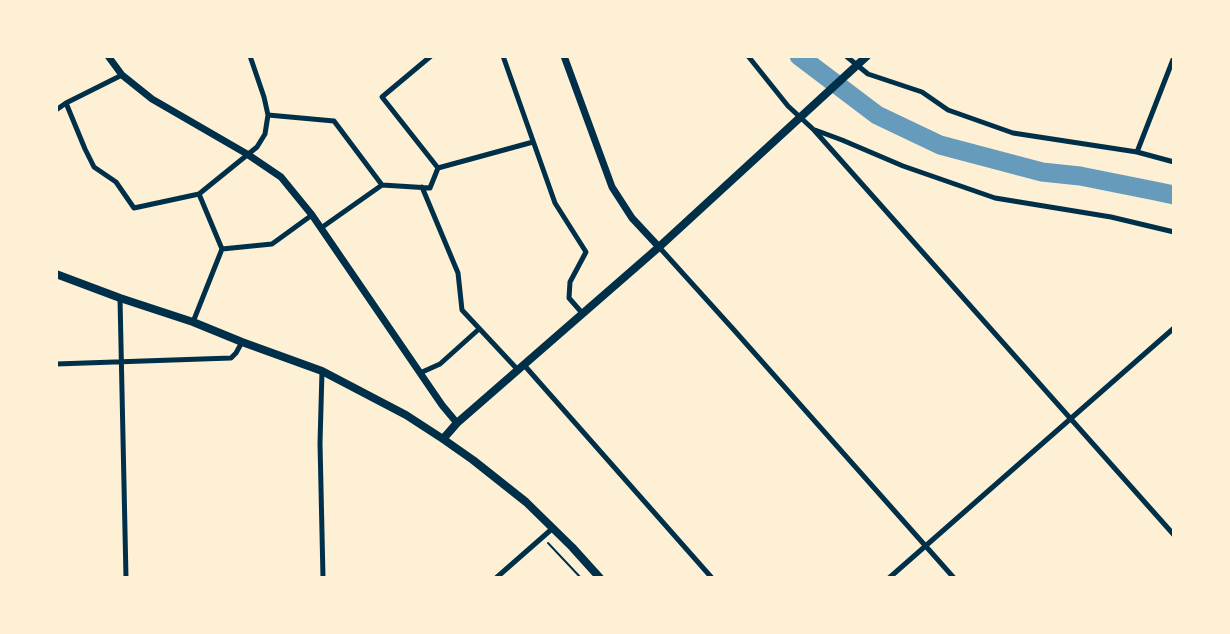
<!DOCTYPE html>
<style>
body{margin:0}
#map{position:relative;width:1230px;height:634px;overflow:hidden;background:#fdf0d5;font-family:Jost,sans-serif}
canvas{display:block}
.frame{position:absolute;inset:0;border:58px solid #fdf0d5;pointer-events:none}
</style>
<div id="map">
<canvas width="1230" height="634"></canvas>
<div class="frame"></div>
</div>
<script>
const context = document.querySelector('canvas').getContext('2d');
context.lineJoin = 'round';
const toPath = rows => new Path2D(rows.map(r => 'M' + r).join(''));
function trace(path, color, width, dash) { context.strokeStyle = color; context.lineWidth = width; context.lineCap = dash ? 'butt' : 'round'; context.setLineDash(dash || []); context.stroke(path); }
trace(toPath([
 [799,56,877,115,940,145,1042,172,1080,176,1155,191,1174,195]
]), '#669bbc', 19);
trace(toPath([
 [548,543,581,578]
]), '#003049', 2);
trace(toPath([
 [503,56,555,203,586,252,570,282,569,298,583,314],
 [748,56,788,106,814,130,1174,535],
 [846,56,868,74,922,92,948,110,1013,133,1137,152,1174,162],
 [66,103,85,149,94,167,116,182,134,208,199,194],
 [56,110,66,103,122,75],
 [268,115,334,121,382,185,321,228],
 [815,130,842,140,903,166,995,198,1111,217,1174,232],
 [1137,152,1174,57],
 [438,168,533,142],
 [382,185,430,188,438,168,382,97,431,56],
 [422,187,458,273,462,310,518,370],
 [659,247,734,330,954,578],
 [222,249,272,244,312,215],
 [120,298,126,578],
 [193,322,222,249,199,194,257,147,265,134,268,115,264,97,250,56],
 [56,364,231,358,236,353,242,342],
 [524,365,712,578],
 [322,371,320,443,323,578],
 [420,373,440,364,479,329],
 [496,578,553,528],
 [889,578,1174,328]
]), '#003049', 5);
trace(toPath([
 [108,56,122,75,152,99,247,154,281,177,312,215,442,405,457,423],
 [564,56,612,187,632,218,659,247]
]), '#003049', 7);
trace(toPath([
 [56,274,120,298,193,322,242,342,322,371,406,415,443,439,473,460,526,502,572,547,600,578],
 [443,439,457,423,659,247,867,56]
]), '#003049', 8);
</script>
